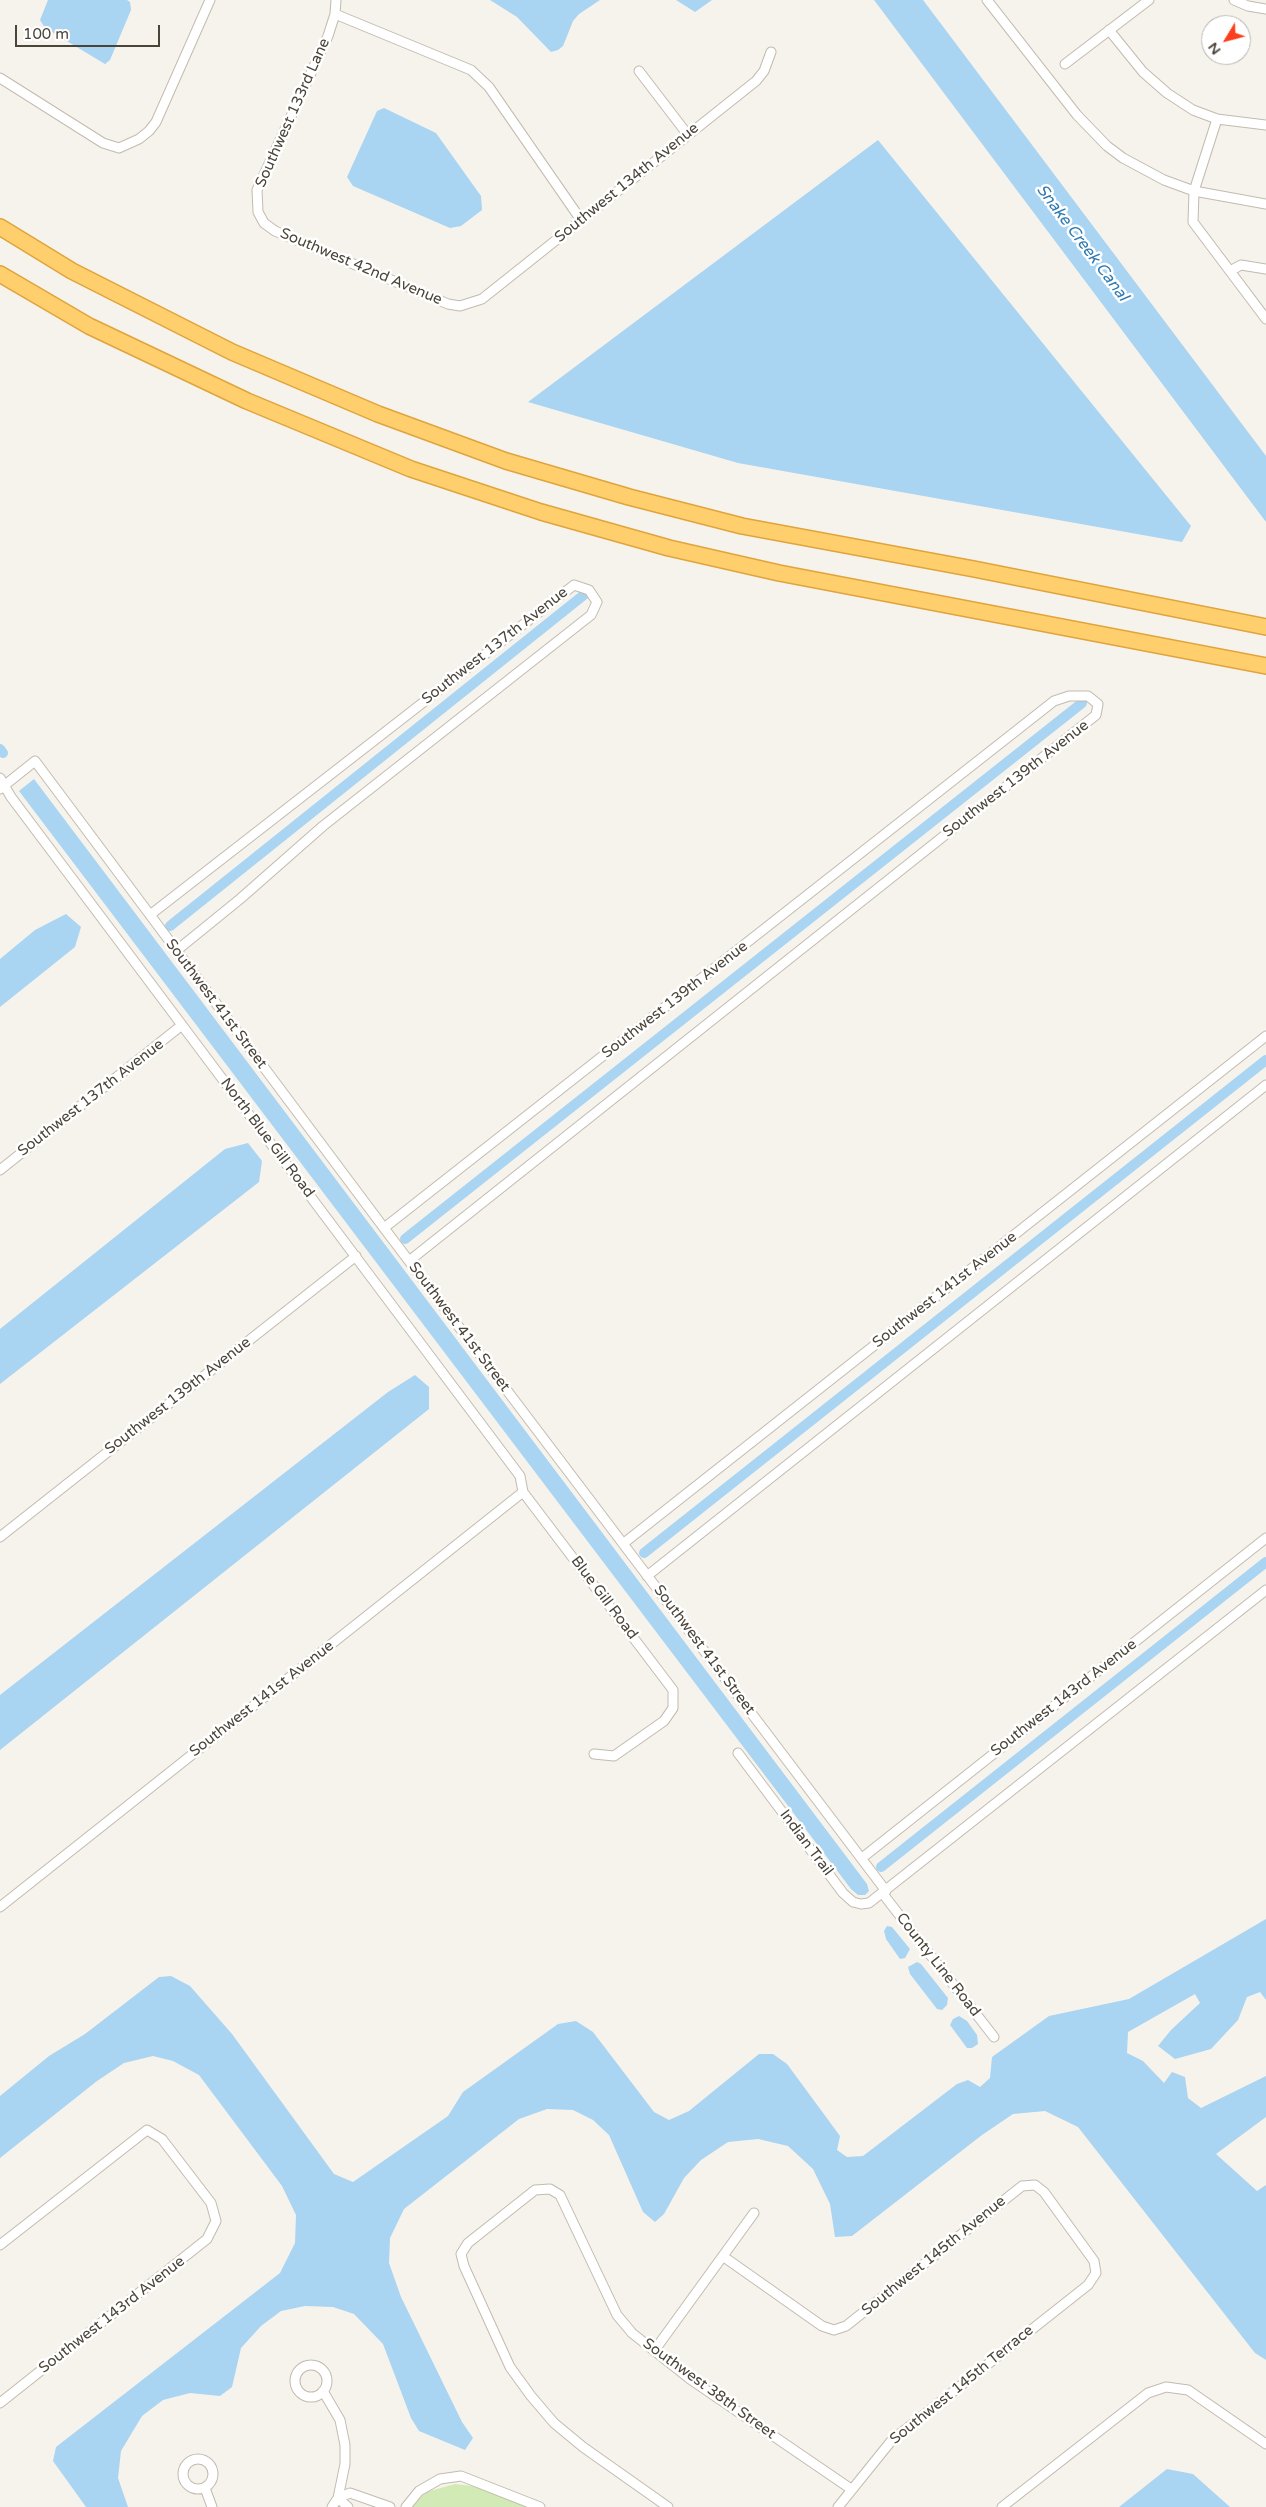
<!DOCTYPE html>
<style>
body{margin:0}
#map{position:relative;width:1266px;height:2507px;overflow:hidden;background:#f6f3ec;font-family:"Varela Round",sans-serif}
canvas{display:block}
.north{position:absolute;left:1201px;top:15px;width:50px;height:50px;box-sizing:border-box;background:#fff;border:1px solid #b7b4b0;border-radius:50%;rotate:233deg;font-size:14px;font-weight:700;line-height:20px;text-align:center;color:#4b4439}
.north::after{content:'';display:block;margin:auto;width:18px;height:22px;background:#fc3f1d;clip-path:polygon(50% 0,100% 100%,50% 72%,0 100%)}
.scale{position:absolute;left:15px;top:25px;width:145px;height:22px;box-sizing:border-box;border:2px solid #4b4439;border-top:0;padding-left:6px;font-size:15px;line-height:18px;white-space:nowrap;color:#4b4439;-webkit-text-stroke:4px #fff;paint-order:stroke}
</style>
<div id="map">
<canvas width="1266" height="2507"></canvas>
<div class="north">N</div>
<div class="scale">100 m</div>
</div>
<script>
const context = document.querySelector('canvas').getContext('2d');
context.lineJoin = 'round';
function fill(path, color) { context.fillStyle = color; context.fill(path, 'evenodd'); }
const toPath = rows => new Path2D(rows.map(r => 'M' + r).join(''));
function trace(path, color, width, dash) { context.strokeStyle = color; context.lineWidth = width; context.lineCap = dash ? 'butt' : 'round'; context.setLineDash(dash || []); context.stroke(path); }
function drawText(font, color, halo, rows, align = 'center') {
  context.font = font + ' "Varela Round",sans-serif'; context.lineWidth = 5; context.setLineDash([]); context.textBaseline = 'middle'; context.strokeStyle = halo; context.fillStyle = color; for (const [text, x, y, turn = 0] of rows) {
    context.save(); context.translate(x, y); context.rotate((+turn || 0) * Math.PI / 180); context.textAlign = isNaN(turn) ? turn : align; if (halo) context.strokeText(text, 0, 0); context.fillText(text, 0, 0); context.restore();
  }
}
fill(toPath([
 [455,2484,472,2486,531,2507,412,2507,426,2492]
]), '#d2eab5');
fill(toPath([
 [48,0,127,0,130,2,131,10,110,60,105,64,45,28,40,20],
 [490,0,600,0,579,14,573,21,563,46,558,50,551,52,517,17],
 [676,0,712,0,695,12],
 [874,0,923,0,1266,456,1266,522],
 [384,108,436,133,481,196,482,210,461,226,450,228,353,186,347,177,377,111],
 [878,140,1191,526,1182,542,738,463,528,402],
 [34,779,867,1884,869,1891,865,1895,858,1895,851,1889,19,791],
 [66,914,81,927,75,947,0,1007,0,959,35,930],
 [248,1143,262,1161,259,1182,0,1384,0,1329,225,1149],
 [415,1375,429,1387,429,1409,0,1750,0,1695,388,1392],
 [1266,1919,1266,2000,1260,1992,1247,1997,1238,2020,1211,2049,1175,2059,1158,2046,1171,2030,1200,2003,1195,1994,1128,2032,1127,2053,1143,2061,1164,2083,1172,2072,1185,2077,1188,2098,1201,2108,1266,2076,1266,2117,1216,2154,1257,2191,1266,2185,1266,2360,1255,2353,1078,2127,1045,2111,1013,2114,982,2135,852,2236,835,2237,830,2204,813,2169,788,2146,758,2139,728,2142,701,2160,684,2178,664,2214,655,2222,643,2212,609,2135,593,2120,573,2110,547,2109,519,2119,404,2209,390,2238,389,2263,401,2297,462,2422,473,2438,465,2450,419,2431,411,2418,383,2344,354,2314,333,2307,305,2306,281,2311,261,2326,241,2348,232,2387,220,2396,190,2393,163,2400,142,2416,121,2451,118,2478,128,2507,86,2507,53,2461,56,2447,280,2273,295,2243,296,2215,282,2186,199,2075,173,2061,153,2056,124,2063,97,2081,0,2158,0,2096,49,2056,85,2034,159,1977,171,1976,190,1986,232,2034,334,2174,353,2182,448,2116,463,2092,558,2024,576,2021,593,2032,654,2112,669,2120,689,2111,759,2054,773,2054,787,2064,840,2136,837,2150,847,2157,863,2156,957,2084,968,2080,980,2087,990,2078,992,2057,1049,2016,1129,1999],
 [887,1926,892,1927,910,1949,905,1958,900,1959,886,1939,884,1931],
 [917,1962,921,1964,948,1998,947,2005,942,2010,937,2009,910,1974,908,1967],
 [959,2016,967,2021,977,2035,978,2044,972,2048,967,2048,950,2025,953,2019],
 [1167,2469,1193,2474,1230,2507,1119,2507]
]), '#a9d4f2');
trace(toPath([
 [0,749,3,753],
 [170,926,585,594],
 [405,1239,1082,703],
 [644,1553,1266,1060],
 [881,1867,1266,1562]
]), '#a9d4f2', 10);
const minor = toPath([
 [336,0,335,14,328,36,257,190,258,212,264,223,275,231,448,304,460,306,482,299,756,81,764,71,771,52],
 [987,0,1077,115,1107,146,1123,158,1164,180,1194,191,1266,204],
 [1234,0,1248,6,1266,9],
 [335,14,471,70,489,87,581,220],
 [1109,30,1143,72,1167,93,1193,110,1217,119,1266,125],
 [1065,64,1149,0],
 [639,71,688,135],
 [0,78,103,143,119,148,139,139,149,131,156,122,210,0],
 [1217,119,1194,191,1193,222,1266,319],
 [1230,271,1241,265,1266,269],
 [0,778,11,797,520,1476,523,1492,673,1690,673,1708,664,1721,614,1756,594,1754],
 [0,789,35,761,384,1228,886,1891],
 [150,915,574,585,589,590,597,602,591,615,323,826,240,899,176,951],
 [0,1170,182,1025],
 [384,1228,1054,701,1069,696,1088,696,1098,704,1096,715,409,1261],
 [0,1537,356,1256],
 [624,1543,1266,1036],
 [647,1576,1266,1085],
 [738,1753,843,1893,853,1902,861,1904,869,1903,1266,1590],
 [862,1858,1266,1538],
 [883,1894,994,2037],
 [0,1907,523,1492],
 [0,2245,147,2130,162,2139,211,2203,216,2221,207,2239,0,2403],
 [724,2257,822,2326,834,2330,846,2326,1022,2186,1035,2185,1044,2192,1094,2261,1096,2273,1088,2285,892,2440,838,2507],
 [654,2351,754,2213],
 '295 2381a16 16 0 1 1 32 0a16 16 0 1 1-32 0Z',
 [323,2391,340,2420,345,2445,345,2464,338,2498,332,2507],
 '183 2474a15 15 0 1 1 30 0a15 15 0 1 1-30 0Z',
 [205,2488,212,2507],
 [338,2498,350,2493,390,2507],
 [338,2498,348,2507],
 [406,2507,419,2491,440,2479,461,2476,540,2507],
 [668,2507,583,2447,554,2423,531,2396,510,2367,464,2266,461,2254,468,2243,535,2190,550,2189,560,2195,617,2315,632,2333,690,2379,851,2489],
 [1002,2507,1148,2393,1166,2387,1188,2390,1266,2444]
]);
const motorway = toPath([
 [0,227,72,271,232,352,378,414,506,461,629,497,742,526,974,569,1266,627],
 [0,274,89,326,247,401,411,469,541,512,669,548,779,573,1266,666]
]);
trace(minor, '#c2bbae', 11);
trace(motorway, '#e0a43c', 18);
trace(minor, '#fff', 9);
trace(motorway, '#ffcf6e', 15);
drawText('15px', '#4b4439', '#fff', [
 ["Southwest 133rd Lane",293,113,-66],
 ["Southwest 134th Avenue",627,183,-39],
 ["Southwest 42nd Avenue",361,267,23],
 ["Southwest 137th Avenue",495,646,-38],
 ["Southwest 139th Avenue",1016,779,-38],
 ["Southwest 139th Avenue",675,1000,-38],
 ["Southwest 41st Street",216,1004,53],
 ["Southwest 137th Avenue",91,1098,-38],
 ["North Blue Gill Road",267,1138,53],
 ["Southwest 141st Avenue",945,1290,-38],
 ["Southwest 41st Street",459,1327,53],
 ["Southwest 139th Avenue",178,1396,-38],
 ["Blue Gill Road",604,1598,53],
 ["Southwest 41st Street",704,1650,53],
 ["Southwest 143rd Avenue",1064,1698,-38],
 ["Southwest 141st Avenue",262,1699,-38],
 ["Indian Trail",806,1843,53],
 ["County Line Road",938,1965,52],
 ["Southwest 145th Avenue",934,2256,-39],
 ["Southwest 143rd Avenue",112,2315,-38],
 ["Southwest 145th Terrace",962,2385,-39],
 ["Southwest 38th Street",709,2389,36]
]);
drawText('italic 16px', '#2e7ab2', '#fff', [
 ["Snake Creek Canal",1082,243,53]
]);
</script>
